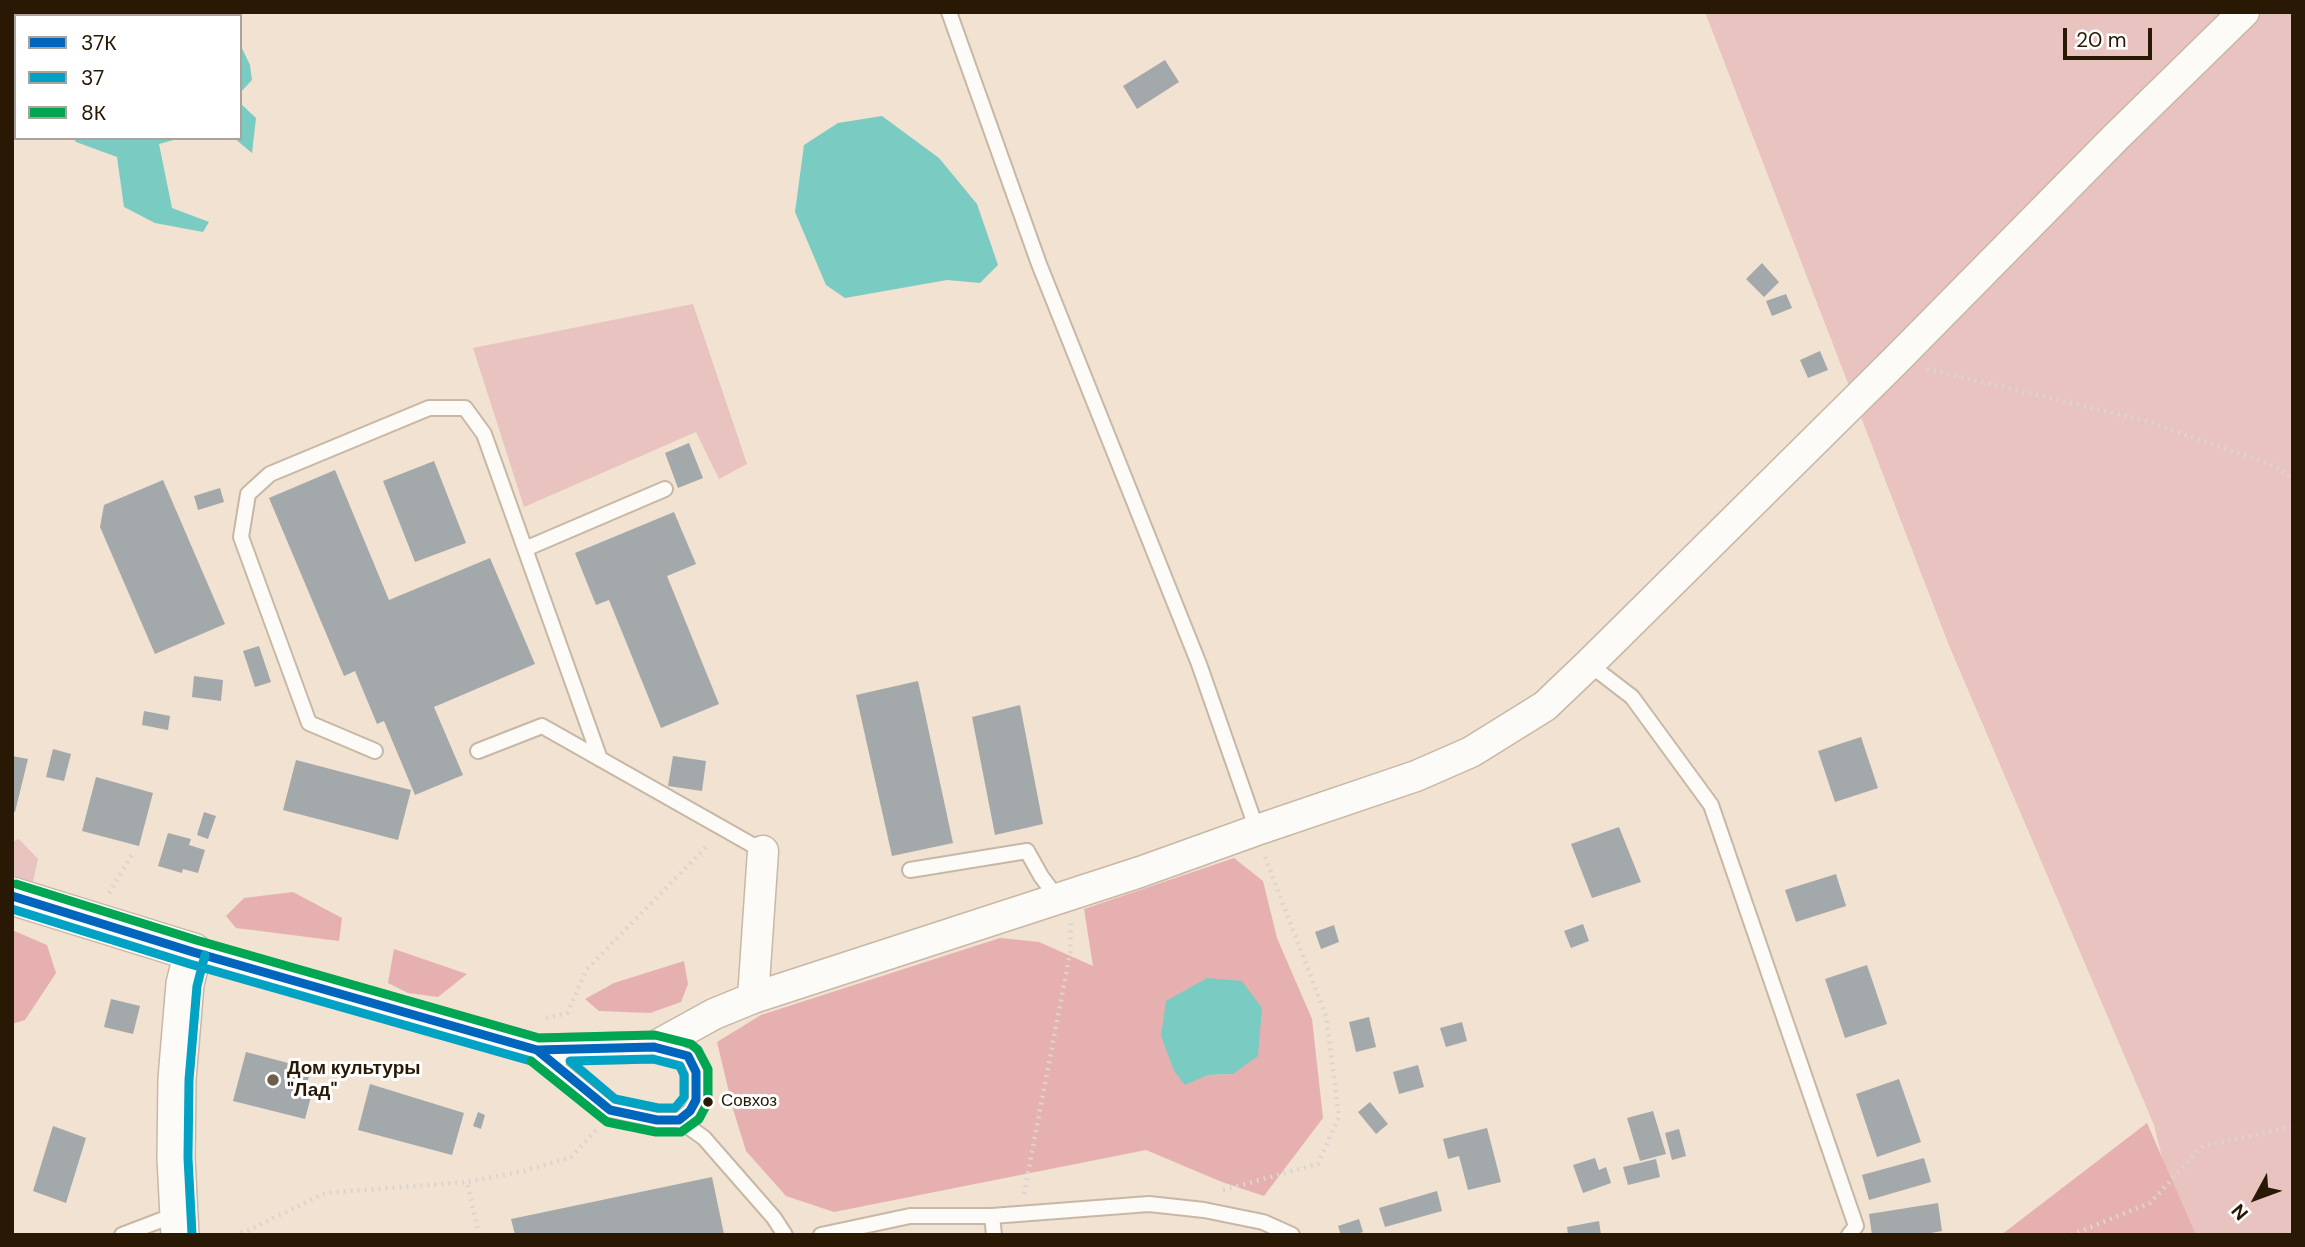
<!DOCTYPE html>
<meta charset="utf-8">
<style>
body{margin:0}
#map{position:relative;width:2305px;height:1247px;overflow:hidden;background:#f1e2d1;font-family:"DM Sans",sans-serif}
canvas{display:block}
.frame{position:absolute;inset:0;border:14px solid #281804;pointer-events:none}
.legend{position:absolute;left:14px;top:14px;width:228px;height:126px;box-sizing:border-box;background:#fff;border:2px solid #a9a39b;margin:0;padding:9px 12px;list-style:none;font-size:21px;color:#281804}
.legend li{display:flex;align-items:center;gap:14px;height:35px}
.legend b{width:35px;border:2px solid #a9a39b}
.north{position:absolute;left:2221px;top:1163px;width:70px;height:70px;-webkit-text-stroke:5px #fff;paint-order:stroke;rotate:229deg;font-size:19px;font-weight:700;line-height:28px;text-align:center;color:#281804}
.north::after{content:'';display:block;margin:auto;width:24px;height:32px;background:#281804;clip-path:polygon(50% 0,100% 100%,50% 72%,0 100%)}
.scale{position:absolute;left:2063px;top:28px;width:89px;height:32px;box-sizing:border-box;border:4px solid #281804;border-top:0;padding-left:9px;font-size:21px;line-height:24px;white-space:nowrap;color:#281804;-webkit-text-stroke:5px #fff;paint-order:stroke}
</style>
<div id="map">
<canvas width="2305" height="1247"></canvas>
<div class="frame"></div>
<ul class="legend">
<li><b style="height:9px;background:#0065bd"></b>37К</li>
<li><b style="height:9px;background:#02a2c4"></b>37</li>
<li><b style="height:9px;background:#00a651"></b>8К</li>
</ul>
<div class="north">N</div>
<div class="scale">20 m</div>
</div>
<script>
const context = document.querySelector('canvas').getContext('2d');
context.lineJoin = 'round';
function fill(path, color) { context.fillStyle = color; context.fill(path, 'evenodd'); }
const toPath = rows => new Path2D(rows.map(r => 'M' + r).join(''));
function trace(path, color, width, dash) { context.strokeStyle = color; context.lineWidth = width; context.lineCap = dash ? 'butt' : 'round'; context.setLineDash(dash || []); context.stroke(path); }
function drawText(font, color, halo, rows, align = 'center') {
  context.font = font + ' "DM Sans",sans-serif'; context.lineWidth = 6; context.setLineDash([]); context.textBaseline = 'middle'; context.strokeStyle = halo; context.fillStyle = color; for (const [text, x, y, turn = 0] of rows) {
    context.save(); context.translate(x, y); context.rotate((+turn || 0) * Math.PI / 180); context.textAlign = isNaN(turn) ? turn : align; if (halo) context.strokeText(text, 0, 0); context.fillText(text, 0, 0); context.restore();
  }
}
fill(toPath([
 [1705,12,2293,12,2293,1235,2181,1235,2154,1125,1948,643],
 [693,304,747,464,719,479,696,432,524,507,473,348],
 [19,839,38,859,33,882,12,875,12,842]
]), '#e9c3bf');
fill(toPath([
 [1234,858,1263,881,1277,938,1312,1019,1323,1118,1264,1196,1222,1182,1146,1150,834,1212,786,1196,746,1151,733,1109,717,1042,761,1015,1000,938,1039,942,1093,966,1084,909],
 [1161,1036,1233,1074,1208,1075],
 [293,892,342,918,339,941,236,928,226,916,244,898],
 [12,930,47,945,56,973,25,1020,12,1024],
 [394,949,467,974,438,997,408,993,388,983],
 [684,961,688,984,681,1002,650,1013,599,1011,585,999,614,983],
 [2147,1123,2196,1235,2001,1235]
]), '#e7b0b0');
fill(toPath([
 [240,44,250,65,252,80,240,93],
 [240,103,256,118,252,153,234,138,240,138],
 [882,116,939,158,977,204,998,265,980,283,947,280,845,298,826,285,795,212,804,145,838,123],
 [73,138,181,138,159,144,172,208,209,222,203,232,155,223,124,207,117,157,76,142],
 [1207,978,1242,981,1262,1008,1258,1056,1233,1074,1208,1075,1185,1085,1174,1071,1161,1036,1166,1001]
]), '#7acbc2');
fill(toPath([
 [1165,60,1179,82,1137,109,1123,86],
 [1762,263,1779,282,1764,297,1746,279],
 [1786,294,1792,308,1772,316,1766,301],
 [1820,351,1828,370,1808,378,1800,360],
 [689,443,703,478,678,488,665,453],
 [434,461,466,543,415,562,383,481],
 [335,470,389,600,490,558,535,664,434,707,463,775,415,795,384,721,377,724,355,671,344,676,269,498],
 [163,480,225,624,155,654,100,527,104,505],
 [220,488,224,502,198,510,194,496],
 [674,512,696,564,667,576,719,704,661,728,609,600,596,605,575,553],
 [259,646,271,682,255,687,243,651],
 [194,676,223,680,221,701,192,697],
 [918,681,953,843,892,856,856,695],
 [1020,705,1043,824,995,835,972,717],
 [144,711,170,716,168,730,142,725],
 [1861,737,1878,788,1835,802,1818,751],
 [53,749,71,754,64,781,46,777],
 [12,756,28,759,15,812,12,811],
 [673,756,706,761,702,791,668,786],
 [296,760,411,790,398,840,283,810],
 [96,777,153,793,139,846,82,831],
 [204,812,216,816,208,839,197,835],
 [1619,827,1641,882,1592,898,1571,844],
 [168,833,191,839,189,845,205,850,198,873,183,869,182,873,158,866],
 [1836,874,1846,906,1796,922,1785,890],
 [1583,924,1589,941,1571,948,1564,931],
 [1334,925,1339,942,1321,949,1315,932],
 [1867,965,1887,1024,1845,1038,1825,979],
 [111,999,140,1006,133,1034,104,1027],
 [1369,1017,1376,1047,1356,1052,1349,1022],
 [1462,1022,1467,1041,1446,1047,1440,1028],
 [246,1052,311,1069,305,1091,312,1093,305,1119,233,1101],
 [1418,1065,1424,1087,1399,1094,1393,1072],
 [1899,1079,1921,1142,1877,1157,1856,1094],
 [370,1084,464,1113,452,1155,358,1130],
 [1370,1102,1388,1124,1376,1134,1358,1112],
 [1653,1111,1666,1154,1640,1161,1627,1118],
 [478,1112,485,1115,481,1129,473,1126],
 [53,1126,86,1138,66,1203,33,1191],
 [1487,1128,1501,1182,1468,1190,1459,1156,1448,1159,1443,1139],
 [1679,1129,1686,1156,1672,1160,1665,1133],
 [1595,1158,1599,1170,1606,1167,1611,1183,1583,1193,1573,1165],
 [1924,1158,1931,1182,1869,1200,1862,1175],
 [1656,1159,1660,1177,1628,1185,1623,1167],
 [712,1177,724,1234,515,1235,511,1219],
 [1437,1191,1442,1211,1385,1227,1379,1208],
 [1938,1203,1942,1231,1920,1235,1872,1235,1869,1214],
 [1359,1219,1363,1232,1353,1235,1341,1235,1338,1226],
 [1599,1221,1601,1235,1568,1235,1567,1227]
]), '#a3a8ab');
const service = toPath([
 [949,12,1039,264,1199,664,1257,830],
 [525,549,665,489],
 [1589,664,1632,697,1711,805,1856,1226,1849,1235],
 [375,751,309,723,241,537,248,494,270,474,429,408,465,408,484,434,600,759],
 [478,751,542,726,763,851],
 [910,870,1027,851,1041,876,1058,899],
 [541,1054,610,1110,657,1120,679,1120,690,1111,696,1100,696,1072,688,1056,658,1048],
 [679,1120,704,1138,774,1218,785,1235],
 [992,1216,994,1235],
 [122,1235,177,1214],
 [821,1235,910,1216,992,1216,1149,1204,1204,1210,1263,1222,1292,1235]
]);
const minor = toPath([
 [193,952,537,1050,654,1047,714,1014,753,998,1140,872,1257,830,1416,776,1471,752,1545,706,1589,664,1895,361,2115,138,2244,12],
 [753,998,763,851]
]);
const tertiary = toPath([
 [12,896,193,952,185,984,177,1079,176,1158,180,1235]
]);
trace(service, '#c7b8a6', 18);
trace(minor, '#c7b8a6', 33);
trace(tertiary, '#c7b8a6', 40);
trace(toPath([
 [1927,369,2143,420,2275,466,2293,479],
 [109,893,133,853],
 [546,1018,567,1013,587,969,708,845],
 [1223,1190,1318,1164,1339,1116,1326,1016,1265,857],
 [1024,1194,1070,953,1071,923],
 [234,1235,249,1230,325,1193,467,1182],
 [479,1235,467,1182,524,1171,571,1157,598,1128],
 [2071,1235,2150,1203,2203,1146,2293,1127]
]), '#dad5d0', 4.5, [2, 5]);
trace(service, '#fdfbf8', 14);
trace(minor, '#fdfbf8', 30);
trace(tertiary, '#fdfbf8', 37);
trace(toPath([
 [12,896,193,952,537,1050],
 [654,1047,688,1056,696,1072,696,1100,690,1111,679,1120,657,1120,610,1110,537,1050,654,1047]
]), '#0065bd', 9);
trace(toPath([
 [12,909,190,964,531,1061],
 [653,1059,680,1066,684,1075,684,1097,675,1108,658,1108,615,1099,570,1061,653,1059],
 [192,1234,188,1158,189,1080,197,986,205,955]
]), '#02a2c4', 9);
trace(toPath([
 [16,884,196,940,539,1038,655,1035,691,1044,698,1050,708,1069,708,1102,699,1119,681,1132,656,1132,607,1122,531,1061]
]), '#00a651', 9);
for (const [x, y, r, color] of [
 [273,1080,7,"#6e5f4c"],
 [708,1102,6,"#281804"]
]) { const dot = new Path2D(); dot.arc(x, y, r, 0, 2 * Math.PI); context.fillStyle = color; context.fill(dot); trace(dot, '#fff', 2.5); }
drawText('17px', '#281804', '#fff', [
 ["Совхоз",721,1102]
], 'left');
drawText('bold 19px', '#281804', '#fff', [
 ["Дом культуры",287,1069],
 ["\"Лад\"",287,1091]
], 'left');
</script>
